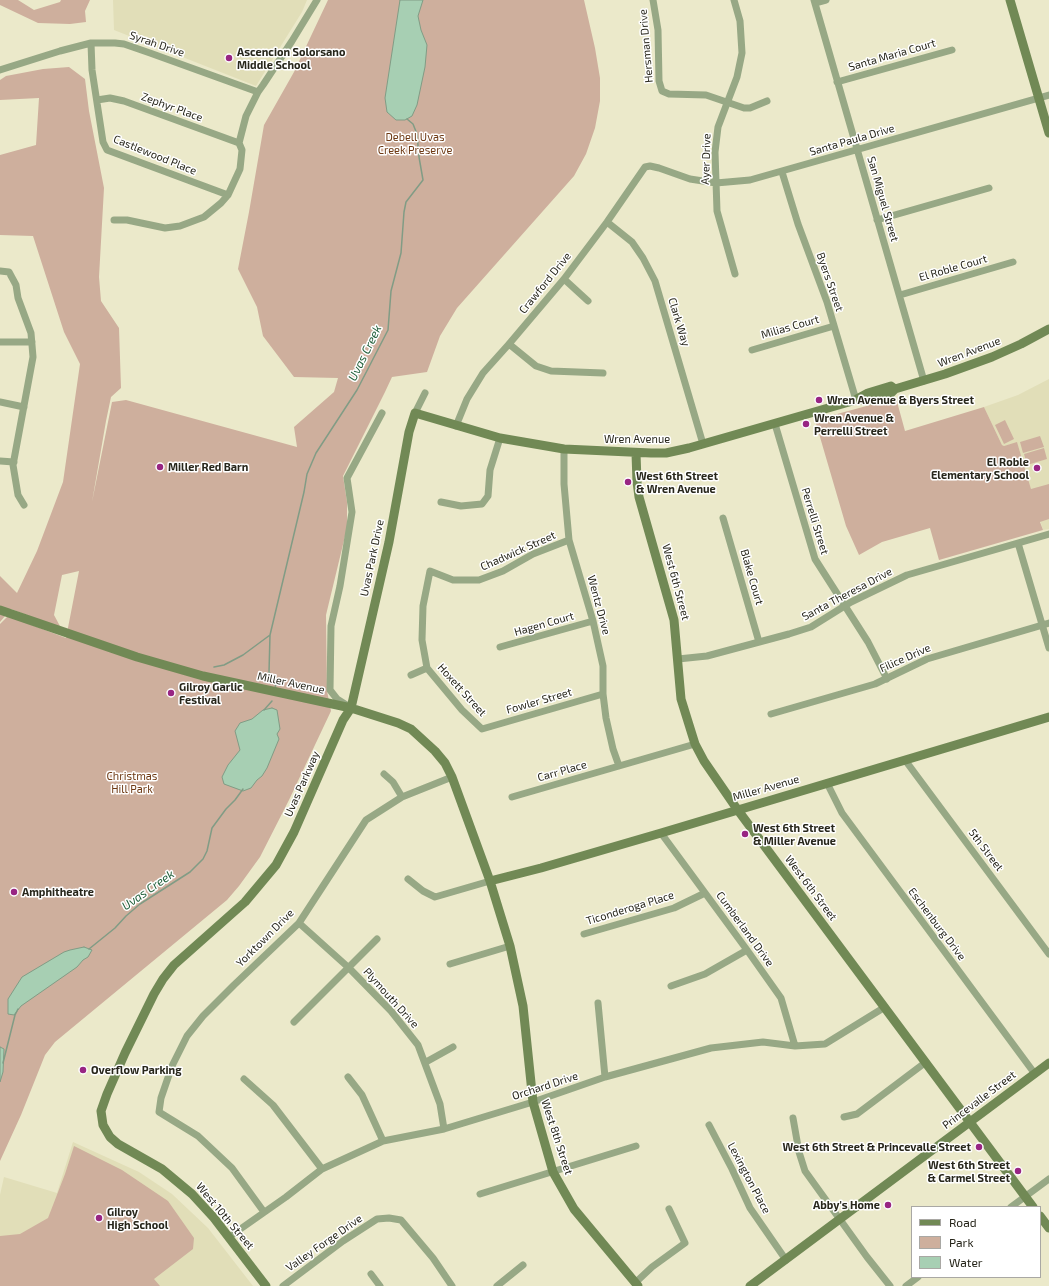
<!DOCTYPE html>
<style>
body{margin:0}
#map{position:relative;width:1049px;height:1286px;overflow:hidden;background:#ebe9ca;font-family:"Exo 2",sans-serif}
canvas{display:block}
.legend{position:absolute;left:911px;top:1206px;width:130px;height:72px;box-sizing:border-box;background:#fff;border:1px solid #a9a8a4;margin:0;padding:5px 7px;list-style:none;font-size:12px;color:#27261b}
.legend li{display:flex;align-items:center;gap:8px;height:20px}
.legend b{width:20px;border:1px solid #a9a8a4}
</style>
<div id="map">
<canvas width="1049" height="1286"></canvas>
<ul class="legend">
<li><b style="height:5px;background:#718955"></b>Road</li>
<li><b style="height:11px;background:#ceaf9d"></b>Park</li>
<li><b style="height:11px;background:#a7cfb3"></b>Water</li>
</ul>
</div>
<script>
const context = document.querySelector('canvas').getContext('2d');
context.lineJoin = 'round';
function fill(path, color) { context.fillStyle = color; context.fill(path, 'evenodd'); }
const toPath = rows => new Path2D(rows.map(r => 'M' + r).join(''));
function trace(path, color, width, dash) { context.strokeStyle = color; context.lineWidth = width; context.lineCap = dash ? 'butt' : 'round'; context.setLineDash(dash || []); context.stroke(path); }
function drawText(font, color, halo, rows, align = 'center') {
  context.font = font + ' "Exo 2",sans-serif'; context.lineWidth = 3; context.setLineDash([]); context.textBaseline = 'middle'; context.strokeStyle = halo; context.fillStyle = color; for (const [text, x, y, turn = 0] of rows) {
    context.save(); context.translate(x, y); context.rotate((+turn || 0) * Math.PI / 180); context.textAlign = isNaN(turn) ? turn : align; if (halo) context.strokeText(text, 0, 0); context.fillText(text, 0, 0); context.restore();
  }
}
fill(toPath([
 [113,0,307,0,302,12,256,86,114,30],
 [1049,379,1049,529,1043,530,1017,443,1004,446,1002,445,984,407,1018,395],
 [73,1142,139,1172,172,1194,208,1228,253,1286,0,1286,0,1195,4,1177,57,1193]
]), '#e1deb8');
fill(toPath([
 [0,0,18,0,34,10,60,2,61,0,90,0,85,11,86,22,70,24,38,23,0,5],
 [328,0,584,0,595,48,600,78,600,101,595,128,586,154,574,176,457,308,440,336,427,372,392,377,385,392,343,476,347,502,347,528,326,615,327,691,331,711,289,800,260,857,239,886,227,900,55,1042,45,1055,21,1115,0,1161,0,624,8,616,66,638,79,571,62,575,54,615,61,628,11,609,0,622,0,576,17,593,37,551,63,482,80,364,64,332,33,236,0,235,0,155,36,145,39,98,0,100,0,80,6,76,43,69,69,67,85,79,89,111,104,188,99,277,101,301,119,328,121,388,111,397,106,421,92,502,112,402,126,400,297,447,294,427,334,392,338,378,294,377,263,336,257,307,238,269,249,212,264,125,294,72],
 [896,398,905,431,984,407,1002,445,1004,446,1017,442,1031,489,1049,484,1049,519,1040,522,1043,530,939,560,930,528,882,542,859,555,846,526,815,420],
 [1005,420,1014,439,1004,444,995,425],
 [1040,436,1044,447,1023,453,1020,442],
 [1044,448,1047,459,1027,465,1024,454],
 [74,1146,122,1170,168,1201,194,1238,193,1249,154,1279,160,1286,0,1286,0,1236,20,1234,48,1218,65,1174]
]), '#ceaf9d');
const water = toPath([
 [400,0,423,0,418,16,421,30,427,45,425,67,417,105,412,116,405,120,396,120,387,112,385,98,400,0],
 [272,708,277,710,280,729,277,734,279,739,267,768,262,776,257,780,251,788,243,791,224,784,222,777,228,765,240,750,235,731,240,723,252,719,263,710,272,708],
 [84,947,92,950,88,957,83,960,77,967,21,1006,14,1015,8,1014,8,999,22,977,64,952,70,950,84,947],
 [0,1047,4,1049,3,1072,0,1082,0,1047]
]);
fill(water, '#a7cfb3');
trace(water, '#819c85', 1);
trace(toPath([
 [214,667,224,665,243,655,270,635],
 [275,688,276,684,269,672,270,635,304,492,307,474,316,453,357,390,388,330,391,291,401,253,404,212,406,202,423,180,419,157,417,134,413,124,407,119],
 [264,710,272,701],
 [89,949,115,928,126,916,140,904,190,872,203,859,207,851,212,828,226,809,235,800,243,789],
 [3,1063,15,1015,18,1009]
]), '#819c85', 1.5);
trace(toPath([
 [653,0,658,30,659,81,662,91,669,94,706,95,744,108,750,108,767,101],
 [734,0,740,21,742,53,737,77,718,127,715,152,717,211,735,274],
 [814,0,924,381],
 [815,3,826,0],
 [91,43,92,70,103,142,107,150,228,195],
 [0,70,60,51,91,43,115,43,124,44,150,53,258,92],
 [837,82,952,50],
 [97,100,110,98,124,101,239,143],
 [782,172,798,224,827,302,856,400],
 [114,220,127,220,165,228,180,226,204,217,221,203,228,195,240,169,242,150,239,143,246,116,258,92,263,85,292,41,317,0],
 [877,220,989,188],
 [607,222,632,242,643,258,655,281,703,444],
 [0,271,9,272,16,285,18,298,31,333,33,357,13,465,18,495,24,505],
 [564,279,588,301],
 [900,295,1013,262],
 [0,342,32,342],
 [509,344,536,366,551,371,603,373],
 [752,350,834,326],
 [0,402,24,407],
 [415,413,425,393],
 [775,424,815,559,868,642,887,679],
 [456,426,467,399,483,373,509,344,564,279,607,222,645,167,650,166,659,168,690,179,716,183,750,180,1049,95],
 [564,449,564,484,569,540,593,621,603,666,603,694,606,718,613,749,619,766],
 [0,461,14,462],
 [441,502,461,506,482,504,488,496,490,470,500,438],
 [723,518,759,642],
 [569,540,533,554,503,571,479,580,453,580,430,571,423,606,422,640,427,668,462,710,482,729,603,694],
 [1018,543,1049,648],
 [500,647,593,621],
 [678,659,707,656,789,634,811,627,851,602,907,575,1049,534],
 [411,675,427,668],
 [348,706,337,699,330,690,331,626,340,586,352,512,347,478,382,413],
 [771,714,875,684,927,659,1049,623],
 [905,760,1049,954],
 [384,774,393,782,402,797],
 [827,783,842,813,1035,1074],
 [512,797,695,744],
 [661,833,747,950,781,998,795,1046],
 [408,879,423,891,435,897,490,881],
 [299,923,349,968,391,1011,418,1045,440,1104,444,1129],
 [584,934,674,908,705,893],
 [450,964,510,946],
 [671,986,705,974,747,950],
 [598,1003,605,1077],
 [294,1022,377,939],
 [426,1062,453,1047],
 [348,1077,362,1095,383,1141],
 [244,1079,273,1105,322,1169],
 [844,1117,857,1114,926,1062],
 [793,1118,799,1152,805,1171,867,1257,890,1286],
 [709,1125,732,1169,750,1208,786,1260],
 [480,1194,636,1146],
 [1011,1207,1049,1179],
 [264,1212,232,1168,198,1136,159,1112,161,1098,172,1066,187,1036,203,1016,234,985,299,923,366,820,402,797,452,777],
 [229,1237,286,1197,322,1169,383,1141,444,1129,533,1102,605,1077,711,1048,763,1042,795,1046,825,1044,885,1007],
 [371,1274,380,1286],
 [635,1283,652,1267,685,1243,669,1209],
 [283,1286,343,1241,377,1219,389,1218,401,1220,433,1258,452,1286],
 [497,1286,523,1265],
 [906,1286,918,1277]
]), '#97a885', 7);
trace(toPath([
 [1010,0,1049,133],
 [857,399,868,393,891,386,895,389],
 [636,453,637,482,639,497,674,620,681,699,695,744,704,761,737,809,1033,1207],
 [0,610,137,657,203,676,351,708,398,723,411,729,435,751,445,763,452,777,490,881,510,946,523,1006,533,1102,553,1172,574,1209,638,1286],
 [490,881,541,868,661,833,1049,717],
 [1040,1216,1049,1228],
 [266,1286,214,1218,192,1194,162,1169,118,1144,110,1137,103,1125,101,1111,107,1094,125,1053,154,994,163,979,174,965,245,902,276,865,294,832,343,720,351,708,389,542,409,432,415,413,500,438,564,449,651,453,666,453,689,448,856,400,870,400,890,394,895,389,945,374,992,357,1021,344,1049,329],
 [750,1286,1049,1063]
]), '#718955', 9);
for (const [x, y, r, color] of [
 [229,58,4,"#982583"],
 [819,400,4,"#982583"],
 [806,424,4,"#982583"],
 [160,467,4,"#982583"],
 [1037,468,4,"#982583"],
 [628,482,4,"#982583"],
 [171,693,4,"#982583"],
 [745,834,4,"#982583"],
 [14,892,4,"#982583"],
 [83,1070,4,"#982583"],
 [979,1147,4,"#982583"],
 [1018,1171,4,"#982583"],
 [888,1205,4,"#982583"],
 [99,1218,4,"#982583"]
]) { const dot = new Path2D(); dot.arc(x, y, r, 0, 2 * Math.PI); context.fillStyle = color; context.fill(dot); trace(dot, '#fff', 1.5); }
drawText('11px', '#27261b', '#fff', [
 ["Syrah Drive",157,44,19],
 ["Hersman Drive",646,46,-95],
 ["Santa Maria Court",892,55,-16],
 ["Zephyr Place",172,107,20],
 ["Santa Paula Drive",852,140,-16],
 ["Castlewood Place",155,155,22],
 ["Ayer Drive",706,159,-88],
 ["San Miguel Street",883,199,74],
 ["El Roble Court",953,268,-16],
 ["Byers Street",830,282,71],
 ["Crawford Drive",545,283,-51],
 ["Clark Way",679,322,73],
 ["Milias Court",790,327,-16],
 ["Wren Avenue",969,352,-21],
 ["Wren Avenue",637,439],
 ["Perrelli Street",815,521,73],
 ["Chadwick Street",518,551,-24],
 ["Uvas Park Drive",372,558,-78],
 ["Blake Court",752,577,74],
 ["West 6th Street",676,582,75],
 ["Santa Theresa Drive",847,594,-28],
 ["Wentz Drive",599,605,75],
 ["Hagen Court",544,624,-16],
 ["Filice Drive",905,658,-24],
 ["Miller Avenue",291,683,12],
 ["Hoxett Street",462,690,48],
 ["Fowler Street",539,701,-16],
 ["Carr Place",562,771,-16],
 ["Uvas Parkway",302,784,-66],
 ["Miller Avenue",766,788,-16],
 ["5th Street",986,850,53],
 ["West 6th Street",811,888,53],
 ["Ticonderoga Place",630,908,-17],
 ["Eschenburg Drive",937,924,53],
 ["Cumberland Drive",745,929,54],
 ["Yorktown Drive",265,938,-45],
 ["Plymouth Drive",391,998,48],
 ["Orchard Drive",545,1086,-18],
 ["Princevalle Street",979,1100,-37],
 ["West 8th Street",557,1137,72],
 ["Lexington Place",749,1178,62],
 ["West 10th Street",225,1216,50],
 ["Valley Forge Drive",324,1243,-35]
]);
drawText('bold 11px', '#27261b', '#fff', [
 ["Ascencion Solorsano",237,52],
 ["Middle School",237,65],
 ["Wren Avenue & Byers Street",827,400],
 ["Wren Avenue &",814,418],
 ["Perrelli Street",814,431],
 ["El Roble",1029,462,"right"],
 ["Elementary School",1029,475,"right"],
 ["Miller Red Barn",168,467],
 ["West 6th Street",636,476],
 ["& Wren Avenue",636,489],
 ["Gilroy Garlic",179,687],
 ["Festival",179,700],
 ["West 6th Street",753,828],
 ["& Miller Avenue",753,841],
 ["Amphitheatre",22,892],
 ["Overflow Parking",91,1070],
 ["West 6th Street & Princevalle Street",971,1147,"right"],
 ["West 6th Street",1010,1165,"right"],
 ["& Carmel Street",1010,1178,"right"],
 ["Abby's Home",880,1205,"right"],
 ["Gilroy",107,1212],
 ["High School",107,1225]
], 'left');
drawText('11px', '#6d3913', '#fff', [
 ["Debell Uvas",415,137],
 ["Creek Preserve",415,150],
 ["Christmas",132,776],
 ["Hill Park",132,789]
]);
drawText('italic 12px', '#23613c', '#fff', [
 ["Uvas Creek",365,353,-64],
 ["Uvas Creek",148,890,-35]
]);
</script>
